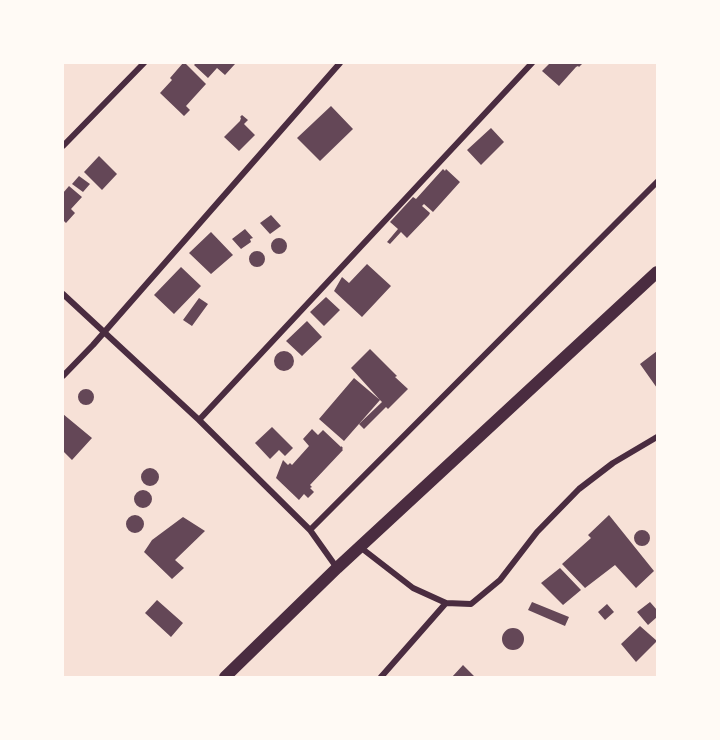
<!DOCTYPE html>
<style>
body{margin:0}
#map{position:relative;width:720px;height:740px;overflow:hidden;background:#f7e1d7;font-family:"PT Sans",sans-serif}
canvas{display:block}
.frame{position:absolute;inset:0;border:64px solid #fffaf5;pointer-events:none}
</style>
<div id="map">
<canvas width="720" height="740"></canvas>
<div class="frame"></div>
</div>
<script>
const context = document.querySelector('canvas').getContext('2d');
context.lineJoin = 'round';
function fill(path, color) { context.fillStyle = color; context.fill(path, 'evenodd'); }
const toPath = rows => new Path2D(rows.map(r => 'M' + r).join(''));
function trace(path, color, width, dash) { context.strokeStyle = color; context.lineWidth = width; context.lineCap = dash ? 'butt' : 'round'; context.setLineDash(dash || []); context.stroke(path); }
fill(toPath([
 [183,63,185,63,206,84,186,106,190,110,184,116,160,93,172,80,170,78],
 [196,63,233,63,235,64,225,75,217,68,208,78,194,65],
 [550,63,583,63,579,67,578,66,576,67,559,86,542,71],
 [331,106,353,129,320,161,297,138],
 [242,115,248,120,244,124,255,135,239,151,224,137,240,121,241,118,240,117],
 [491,128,504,142,481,165,467,150],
 [99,156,117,174,102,190,84,172],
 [443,169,445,171,446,169,460,182,433,212,424,204,422,206,430,213,429,215,407,238,401,232,390,244,387,242,398,229,390,222,413,197,416,199],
 [79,176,90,184,83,192,72,184],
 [69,186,82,197,71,209,75,213,66,223,63,220,63,193],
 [271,215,281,226,270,234,260,223],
 [245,229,253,238,250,239,251,242,241,249,232,239],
 [211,232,233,255,211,274,189,253],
 '271 246a8 8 0 1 1 16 0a8 8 0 1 1-16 0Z',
 '249 259a8 8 0 1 1 16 0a8 8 0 1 1-16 0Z',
 [367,264,391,286,362,317,334,291,342,277,349,283],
 [181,267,201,286,174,314,154,295],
 [326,297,340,310,324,326,310,312],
 [199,298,208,304,192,326,183,320],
 [307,321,322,337,302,356,286,341],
 [370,349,397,376,395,377,408,389,388,409,386,407,364,429,359,424,382,402,380,400,344,441,319,419,354,378,380,400,351,368],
 '274 361a10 10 0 1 1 20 0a10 10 0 1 1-20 0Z',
 [657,351,657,388,640,364],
 '78 397a8 8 0 1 1 16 0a8 8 0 1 1-16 0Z',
 [63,414,92,438,72,460,63,451],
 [272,427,293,448,285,456,279,450,270,459,255,443],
 [312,429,318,435,323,430,341,447,341,446,343,448,342,449,343,450,310,485,312,487,310,488,314,492,308,498,304,494,299,500,276,478,283,460,288,465,290,463,292,465,309,446,303,439],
 '141 477a9 9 0 1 1 18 0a9 9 0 1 1-18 0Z',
 '134 499a9 9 0 1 1 18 0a9 9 0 1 1-18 0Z',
 [609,515,654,571,636,588,615,565,585,588,562,564,591,538,588,535],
 '126 524a9 9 0 1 1 18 0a9 9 0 1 1-18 0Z',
 [183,517,205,531,175,560,184,568,172,579,144,552,152,540],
 '634 538a8 8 0 1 1 16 0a8 8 0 1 1-16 0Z',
 [560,568,581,590,563,605,541,583],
 [157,600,183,623,171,637,145,613],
 [532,602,569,617,565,626,528,610],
 [650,602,657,610,657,617,648,625,637,612],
 [607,604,614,612,605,620,598,612],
 [640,626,657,641,636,662,621,644],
 '502 639a11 11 0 1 1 22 0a11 11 0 1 1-22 0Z',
 [463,665,475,677,452,677]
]), '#644757');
trace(toPath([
 [63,146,144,63],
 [63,294,199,420,310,530,337,568],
 [63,376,93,345,340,63],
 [199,420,532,63],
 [310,530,657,182],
 [360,547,413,588,446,603,471,604,500,580,537,532,579,489,613,463,657,437],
 [381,677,446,603]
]), '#4a2c40', 6);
trace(toPath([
 [225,677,337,568,657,272]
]), '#4a2c40', 12);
</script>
